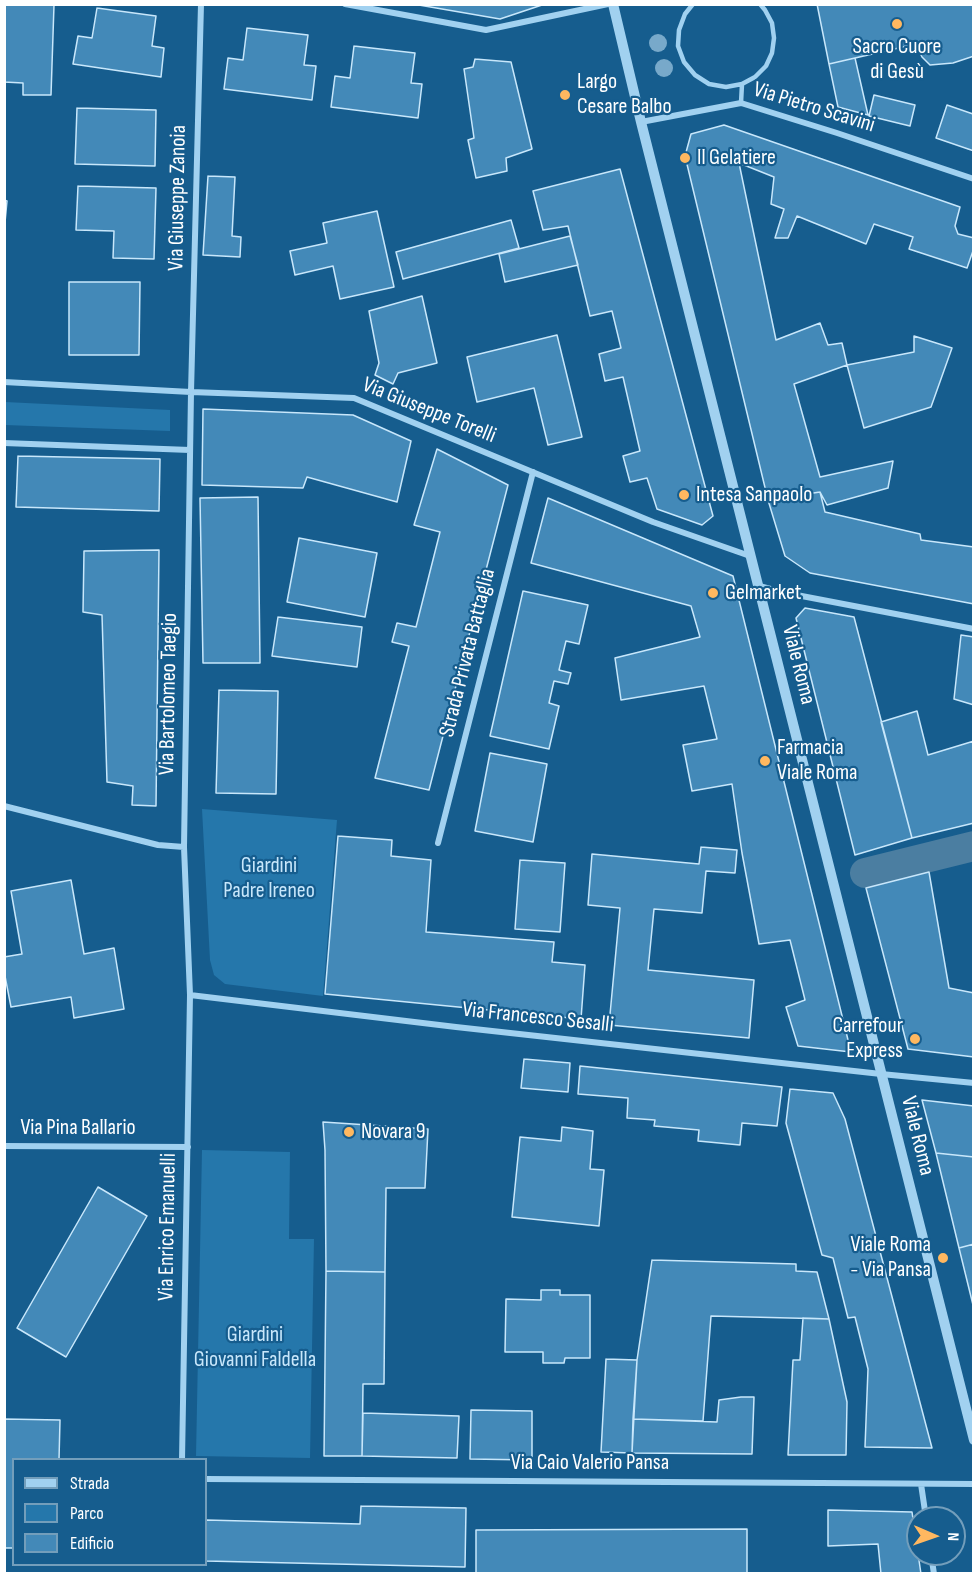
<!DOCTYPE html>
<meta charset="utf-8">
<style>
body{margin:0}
#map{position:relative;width:978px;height:1578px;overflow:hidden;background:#165d8e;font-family:"Sofia Sans Condensed",sans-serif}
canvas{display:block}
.frame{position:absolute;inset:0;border:6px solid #fff;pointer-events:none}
.legend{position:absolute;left:12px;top:1458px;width:195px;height:108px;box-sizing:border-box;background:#165d8e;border:2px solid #739ebb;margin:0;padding:8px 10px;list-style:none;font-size:18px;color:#fff}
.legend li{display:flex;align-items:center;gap:12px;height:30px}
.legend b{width:30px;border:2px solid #739ebb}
.north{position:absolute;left:906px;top:1506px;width:60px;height:60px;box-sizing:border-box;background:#165d8e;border:2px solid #739ebb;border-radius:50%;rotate:92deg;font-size:16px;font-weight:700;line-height:24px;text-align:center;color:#fff}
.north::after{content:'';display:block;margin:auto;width:21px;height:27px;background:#ffb860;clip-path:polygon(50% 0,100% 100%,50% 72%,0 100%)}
</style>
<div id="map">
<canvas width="978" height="1578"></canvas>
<div class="frame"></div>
<ul class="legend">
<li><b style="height:8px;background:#a1d1f0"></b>Strada</li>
<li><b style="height:16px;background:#2577ab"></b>Parco</li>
<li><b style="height:16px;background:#4389b8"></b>Edificio</li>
</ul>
<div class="north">N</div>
</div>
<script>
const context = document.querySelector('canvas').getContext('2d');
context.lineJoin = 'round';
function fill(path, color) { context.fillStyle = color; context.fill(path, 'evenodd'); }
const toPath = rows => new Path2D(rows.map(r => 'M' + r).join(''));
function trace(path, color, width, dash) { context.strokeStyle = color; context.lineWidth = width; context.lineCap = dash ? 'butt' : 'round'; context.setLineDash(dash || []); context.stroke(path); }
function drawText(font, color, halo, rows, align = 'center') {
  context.font = font + ' "Sofia Sans Condensed",sans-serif'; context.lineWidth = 4.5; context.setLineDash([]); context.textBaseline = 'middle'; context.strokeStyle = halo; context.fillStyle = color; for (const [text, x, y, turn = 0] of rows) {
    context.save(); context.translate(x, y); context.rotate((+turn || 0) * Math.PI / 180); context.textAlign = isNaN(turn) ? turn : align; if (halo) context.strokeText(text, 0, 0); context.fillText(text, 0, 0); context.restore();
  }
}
fill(toPath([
 [5,402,170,410,170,431,5,425],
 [202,809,337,820,323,996,225,984,214,975,210,960],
 [202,1150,290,1152,289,1239,314,1239,310,1458,196,1456]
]), '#2577ab');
trace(toPath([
 [865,873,974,846]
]), '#4b7ea1', 30);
const building = toPath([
 [5,4,54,5,51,95,23,95,23,83,4,82,5,4],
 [413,4,545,4,500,19,413,4],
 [817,4,974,4,974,56,953,63,930,65,922,57,916,44,829,64,817,4],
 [97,8,156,16,152,46,164,48,161,77,73,64,78,36,92,38,97,8],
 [247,28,308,35,304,65,316,66,312,100,224,89,228,58,243,60,247,28],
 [354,46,415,53,411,83,422,84,418,118,331,107,335,76,350,78,354,46],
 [855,58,868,115,838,107,829,64,855,58],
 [475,59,511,62,532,149,506,158,507,171,476,178,468,140,474,138,464,69,473,67,475,59],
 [874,95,915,105,910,126,869,116,874,95],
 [947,105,973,114,974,112,974,151,936,138,947,105],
 [77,108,156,110,155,166,75,164,77,108],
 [724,125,960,207,955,226,958,234,974,238,974,248,967,268,909,249,913,237,874,224,866,244,797,216,788,238,775,238,784,209,771,204,774,177,739,163,776,340,820,323,828,345,842,343,847,365,794,384,820,477,893,461,888,488,827,505,820,492,768,500,685,156,691,134,724,125],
 [620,169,713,516,702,525,657,509,647,478,630,482,623,456,640,451,623,377,605,381,599,354,621,348,612,311,590,316,568,226,543,230,533,191,620,169],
 [208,176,235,177,232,236,241,237,240,257,203,255,208,176],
 [78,186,156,188,154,259,113,258,114,231,76,230,78,186],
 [4,200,7,201,4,233,4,200],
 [377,211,394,287,340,299,333,266,295,275,290,251,327,243,323,223,377,211],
 [511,220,519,248,403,279,396,252,511,220],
 [570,236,578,265,505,282,499,254,570,236],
 [69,282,140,282,139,355,69,355,69,282],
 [422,296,437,363,398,373,393,384,375,375,379,363,369,311,422,296],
 [557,335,582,437,548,445,534,388,477,402,467,357,557,335],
 [914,336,952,348,931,407,864,428,847,365,914,352,914,336],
 [203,409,353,415,411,441,397,502,307,477,303,488,202,485,203,409],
 [437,449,508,485,429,790,375,778,409,646,392,642,397,623,416,627,440,532,414,525,437,449],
 [18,456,160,459,159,511,16,507,18,456],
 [820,492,825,512,920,534,921,540,974,547,974,604,810,573,785,556,768,500,820,492],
 [258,497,260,663,203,663,200,498,258,497],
 [548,498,733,576,851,1052,798,1046,786,1007,805,1000,790,940,759,944,742,853,732,784,692,791,683,745,717,739,704,686,621,700,615,658,700,637,691,606,531,563,548,498],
 [299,538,377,553,365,617,287,602,299,538],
 [159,550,156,806,132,805,133,786,107,782,102,615,83,612,84,551,159,550],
 [523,591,588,605,579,644,566,641,559,670,571,673,568,684,554,681,549,703,559,706,549,749,490,736,523,591],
 [805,608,854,617,912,838,855,855,796,618,805,608],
 [278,617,362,627,357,667,272,656,278,617],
 [961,635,974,637,974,705,954,699,961,635],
 [219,690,278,691,276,794,216,793,219,690],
 [917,711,928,755,974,741,974,823,912,838,881,722,917,711],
 [490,753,547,764,533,842,475,831,490,753],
 [338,836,392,840,391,856,431,860,426,932,554,942,552,962,585,965,581,1019,325,994,338,836],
 [701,847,737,850,735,873,706,871,702,913,654,909,648,970,754,980,749,1038,609,1025,620,908,588,905,592,854,699,864,701,847],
 [520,860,565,863,560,932,515,929,520,860],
 [929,872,949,988,974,993,974,1057,908,1049,866,888,929,872],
 [71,880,84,954,114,948,124,1009,74,1018,71,997,11,1007,4,971,4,957,22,954,11,891,71,880],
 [524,1059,570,1063,568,1092,521,1088,524,1059],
 [580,1066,782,1087,777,1126,742,1123,740,1145,698,1141,699,1130,654,1126,655,1120,627,1118,628,1098,578,1094,580,1066],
 [790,1089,833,1093,845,1119,932,1448,865,1447,868,1369,855,1317,848,1318,833,1258,822,1255,786,1123,790,1089],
 [922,1100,974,1106,974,1157,936,1153,922,1100],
 [323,1122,428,1129,425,1188,386,1188,385,1272,326,1271,325,1150,323,1122],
 [562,1127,593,1131,590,1169,604,1170,599,1226,512,1217,520,1137,561,1141,562,1127],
 [936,1153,974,1157,974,1244,959,1248,936,1153],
 [98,1187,147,1216,66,1357,17,1328,98,1187],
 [974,1244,974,1309,959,1248,974,1244],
 [652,1260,796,1264,796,1271,817,1272,829,1319,711,1316,703,1421,633,1419,637,1360,652,1260],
 [326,1271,385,1272,384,1384,363,1384,362,1456,324,1456,326,1271],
 [541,1290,560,1290,560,1295,590,1295,590,1358,565,1358,564,1363,543,1363,543,1352,505,1352,506,1299,541,1300,541,1290],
 [803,1318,829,1319,847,1402,846,1455,788,1455,793,1360,800,1360,803,1318],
 [606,1359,637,1360,632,1453,601,1452,606,1359],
 [741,1397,754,1397,752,1454,632,1453,633,1419,717,1422,719,1400,741,1397],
 [471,1410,532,1411,532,1460,470,1459,471,1410],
 [363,1413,459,1416,457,1458,362,1456,363,1413],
 [4,1419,60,1420,59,1460,14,1460,14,1548,4,1548,4,1419],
 [361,1506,466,1508,465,1567,206,1561,206,1520,360,1524,361,1506],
 [828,1510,912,1512,921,1574,881,1574,878,1544,828,1546,828,1510],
 [747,1529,747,1574,476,1574,476,1530,747,1529]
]);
fill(building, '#4389b8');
trace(building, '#c8e7fb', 1.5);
trace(toPath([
 [693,4,685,14,679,30,678,46,684,62,695,75,709,84,726,87,742,84,755,77,766,66,772,53,774,38,772,23,765,10,760,4],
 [741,103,742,84]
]), '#a1d1f0', 4.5);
trace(toPath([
 [345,4,486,30,608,4],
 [641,122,741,103,837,133,974,179],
 [4,382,191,392,354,398,653,522,750,556],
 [4,443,190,450],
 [759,586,786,593,974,629],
 [4,806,158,845,184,847],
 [438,843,533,472],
 [190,995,456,1027,881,1074,974,1083],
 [4,1146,188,1147],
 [182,1460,190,995,184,847,191,392,201,4],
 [206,1479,974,1484],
 [921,1484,926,1518],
 [931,1554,934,1574]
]), '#a1d1f0', 6);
trace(toPath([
 [613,4,641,122,974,1440]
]), '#a1d1f0', 10);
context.fillStyle = '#78a9ca';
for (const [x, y] of [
 [658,43],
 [664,68]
]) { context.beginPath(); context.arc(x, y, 9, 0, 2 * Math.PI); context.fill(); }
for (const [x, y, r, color] of [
 [897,24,6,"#ffb860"],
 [565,95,6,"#ffb860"],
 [685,158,6,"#ffb860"],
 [684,495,6,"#ffb860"],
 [713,593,6,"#ffb860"],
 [765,761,6,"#ffb860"],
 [915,1039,6,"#ffb860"],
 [349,1132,6,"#ffb860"],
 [943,1258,6,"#ffb860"]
]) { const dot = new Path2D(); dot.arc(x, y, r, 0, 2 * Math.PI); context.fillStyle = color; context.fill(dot); trace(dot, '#165d8e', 2); }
drawText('22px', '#fff', '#165d8e', [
 ["Sacro Cuore",897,47,"center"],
 ["di Gesù",897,72,"center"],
 ["Largo",577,82],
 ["Cesare Balbo",577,107],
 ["Il Gelatiere",697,158],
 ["Intesa Sanpaolo",696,495],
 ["Gelmarket",725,593],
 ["Farmacia",777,748],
 ["Viale Roma",777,773],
 ["Carrefour",903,1026,"right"],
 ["Express",903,1051,"right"],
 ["Novara 9",361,1132],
 ["Viale Roma",931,1245,"right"],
 ["- Via Pansa",931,1270,"right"]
], 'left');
drawText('22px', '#fff', '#165d8e', [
 ["Via Pietro Scavini",814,108,17],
 ["Via Giuseppe Zanoia",178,198,-89],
 ["Via Giuseppe Torelli",429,411,22],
 ["Strada Privata Battaglia",468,653,-76],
 ["Viale Roma",798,665,76],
 ["Via Bartolomeo Taegio",169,694,-89],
 ["Via Francesco Sesalli",538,1018,6],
 ["Via Pina Ballario",78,1128],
 ["Viale Roma",917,1136,76],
 ["Via Enrico Emanuelli",168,1227,-89],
 ["Via Caio Valerio Pansa",590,1463]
]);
drawText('22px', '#c8e7fb', '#165d8e', [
 ["Giardini",269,866],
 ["Padre Ireneo",269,891],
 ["Giardini",255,1335],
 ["Giovanni Faldella",255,1360]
]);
</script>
